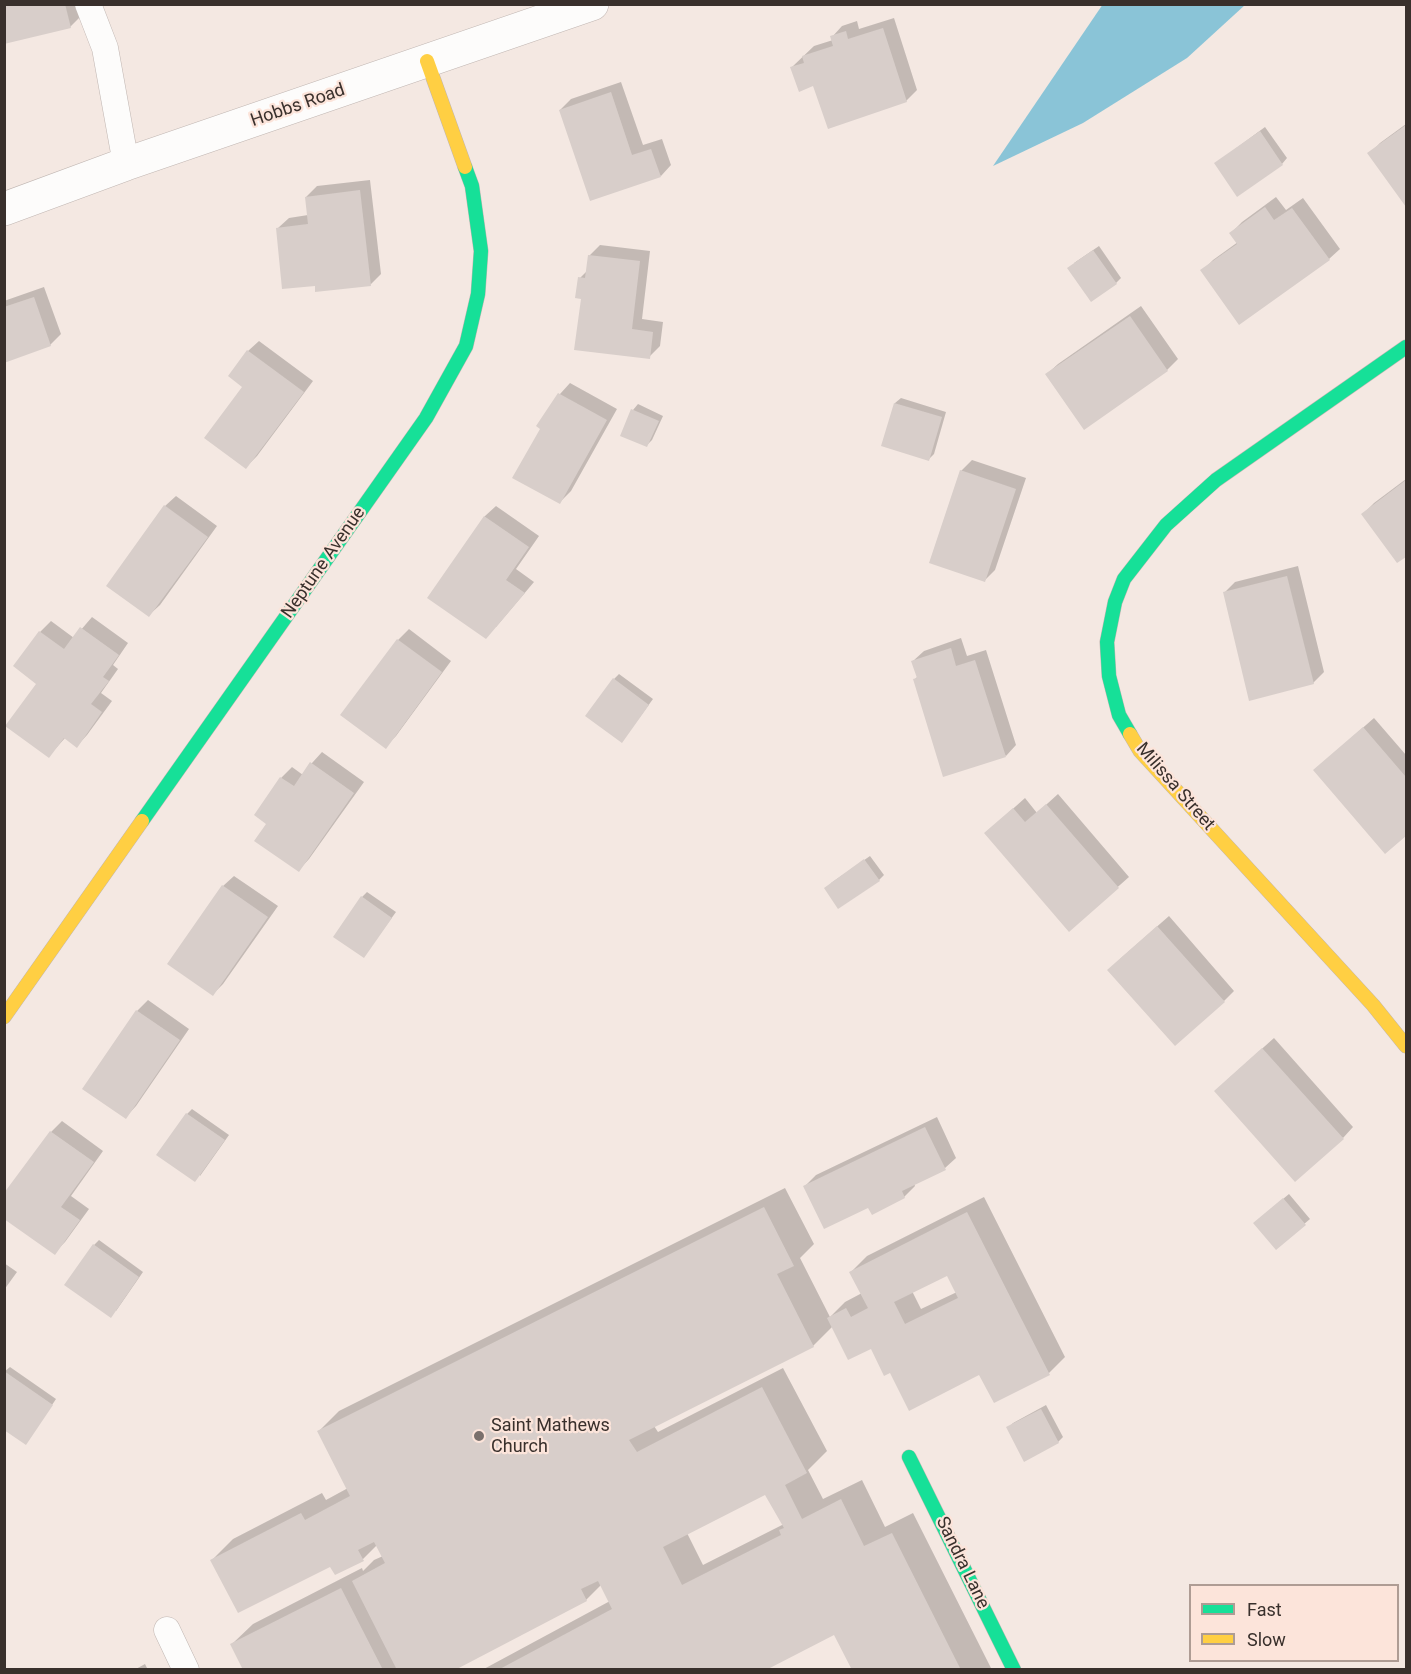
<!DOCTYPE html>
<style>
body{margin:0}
#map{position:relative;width:1411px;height:1674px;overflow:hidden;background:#f4e8e2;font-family:Roboto,sans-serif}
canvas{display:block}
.frame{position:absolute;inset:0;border:6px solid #39302c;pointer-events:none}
.legend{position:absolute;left:1189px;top:1584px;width:210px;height:78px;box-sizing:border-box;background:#fce4da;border:2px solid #ae9c94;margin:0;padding:8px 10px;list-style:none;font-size:18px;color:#39302c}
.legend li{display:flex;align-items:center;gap:12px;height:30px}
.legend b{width:30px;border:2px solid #ae9c94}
</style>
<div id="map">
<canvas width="1411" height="1674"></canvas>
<div class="frame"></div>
<ul class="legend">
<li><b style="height:8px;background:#16e098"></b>Fast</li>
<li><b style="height:8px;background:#ffcf43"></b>Slow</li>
</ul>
</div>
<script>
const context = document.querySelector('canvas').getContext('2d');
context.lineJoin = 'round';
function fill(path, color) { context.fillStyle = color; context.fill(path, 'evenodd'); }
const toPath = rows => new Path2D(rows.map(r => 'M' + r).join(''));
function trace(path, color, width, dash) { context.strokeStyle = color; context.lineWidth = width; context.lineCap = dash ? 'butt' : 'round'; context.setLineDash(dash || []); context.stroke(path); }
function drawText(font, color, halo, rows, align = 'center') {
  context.font = font + ' Roboto,sans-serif'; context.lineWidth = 4.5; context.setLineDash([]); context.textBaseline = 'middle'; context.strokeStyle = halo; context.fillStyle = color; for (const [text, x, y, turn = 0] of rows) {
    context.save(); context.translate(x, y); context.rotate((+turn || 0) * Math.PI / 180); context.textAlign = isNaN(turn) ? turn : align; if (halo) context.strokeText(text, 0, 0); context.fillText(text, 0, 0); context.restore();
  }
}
fill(toPath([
 [1103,4,1245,5,1187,58,1083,123,993,166]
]), '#8ac4d7');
fill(toPath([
 [4,4,78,4,81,16,70,27],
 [894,18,917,90,906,101,814,84,792,67,814,46,833,40,832,37,842,26,857,21,859,29],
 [621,82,643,145,662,139,671,165,661,176,560,110,571,99],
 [1406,124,1406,203,1369,154,1380,143],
 [1265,127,1287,158,1282,164,1216,163],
 [370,180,381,274,370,285,316,284,278,228,289,218,308,215,306,197,317,186],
 [1276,197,1286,210,1303,198,1340,249,1329,259,1202,271,1213,260,1238,242,1231,233,1242,222],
 [600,245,650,251,642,319,663,322,660,346,649,357,583,298,580,278,588,270,589,256],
 [1099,246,1121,278,1116,283,1074,263],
 [44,287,61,334,50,345,4,361,4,301],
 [1141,306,1178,359,1167,370,1047,374,1058,364],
 [259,341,313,381,257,456,246,467,244,386,248,351],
 [570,383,617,409,571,491,560,502,542,428,538,426,560,394],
 [901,398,946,412,934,454,929,459,882,445,895,403],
 [638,404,663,416,652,440,647,445,622,435,633,410],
 [972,460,1026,478,995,570,985,580,961,471],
 [1406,479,1406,555,1397,561,1363,514,1374,503],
 [176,496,217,526,160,605,149,615,165,506],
 [496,506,539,536,516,569,534,582,496,627,429,597,485,516],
 [1298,566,1324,672,1313,683,1224,593,1235,582],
 [92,617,128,643,113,665,118,669,101,693,112,701,87,735,77,746,65,738,49,756,38,683,15,666,40,632,51,621,74,638],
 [409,629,451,661,396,736,385,747,398,640],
 [961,638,967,656,986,650,1016,745,1006,756,915,679,918,676,913,661,924,651],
 [619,674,653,699,626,736,614,679],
 [1374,718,1406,755,1406,834,1386,852,1326,760],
 [322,752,364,782,309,859,299,870,268,823,256,814,281,778,292,767,303,775,312,763],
 [1058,794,1129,877,1069,930,997,823,1025,798,1037,813],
 [870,856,884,875,879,880,839,907,831,883],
 [234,876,278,906,223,984,213,994,223,886],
 [367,892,396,912,364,956,362,897],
 [1169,916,1234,991,1224,1001,1120,959],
 [148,1000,189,1029,136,1106,126,1117,84,1089,137,1011],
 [1274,1038,1353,1127,1343,1138,1227,1080],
 [192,1109,229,1135,200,1176,187,1114],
 [937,1117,956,1158,945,1168,914,1183,915,1186,904,1197,869,1206,805,1186,816,1175],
 [62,1121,103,1151,71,1196,89,1209,65,1242,54,1253,51,1132],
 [785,1188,814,1244,800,1258,830,1317,845,1302,862,1293,851,1272,867,1256,984,1197,1065,1357,1049,1373,891,1371,871,1347,833,1326,813,1346,654,1426,658,1432,783,1368,827,1451,808,1470,823,1499,862,1480,885,1527,913,1513,992,1670,853,1670,835,1633,762,1670,482,1670,610,1601,602,1584,586,1600,452,1670,245,1670,232,1644,253,1624,362,1568,363,1571,374,1560,383,1556,377,1545,363,1559,330,1565,212,1560,233,1539,322,1493,326,1500,348,1488,319,1431,339,1411],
 [948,1274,957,1292,921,1309,912,1291],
 [766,1493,784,1524,703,1565,687,1533],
 [1289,1194,1310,1219,1276,1248,1260,1218],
 [99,1240,143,1272,116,1311,94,1245],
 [4,1263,17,1272,4,1290],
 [10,1367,56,1399,30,1438,4,1372],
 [1046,1405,1063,1437,1058,1442,1008,1428,1013,1423],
 [145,1664,148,1670,134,1670]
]), '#0003');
fill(toPath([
 [4,4,65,4,71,28,4,44],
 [883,28,907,102,828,129,813,86,799,92,790,67,804,63,802,56,833,46,830,36,846,31,848,39],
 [611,92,632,155,651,149,661,177,590,201,559,110],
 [1406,125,1406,207,1367,153],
 [1260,131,1283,165,1237,197,1214,163],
 [360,190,371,286,315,292,315,286,282,289,276,228,308,224,305,197],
 [1265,207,1274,220,1292,208,1330,260,1239,325,1200,270,1237,244,1229,233],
 [1093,250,1117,284,1091,302,1067,268],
 [588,255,640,261,632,329,653,332,650,359,574,350,581,299,575,298,578,277,585,278],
 [34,297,51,346,4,363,4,307],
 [1130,316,1168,371,1084,430,1045,374],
 [247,350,304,392,246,469,204,438,242,387,228,376],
 [558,393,607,420,560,504,512,478,540,429,536,426],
 [894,403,942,417,929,461,881,446],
 [631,409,659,421,647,447,620,436],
 [960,470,1016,489,985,582,929,563],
 [1406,480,1406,557,1397,563,1361,514],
 [164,505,208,537,149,617,106,586],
 [484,516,529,547,506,580,525,593,486,639,427,598],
 [1287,576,1314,684,1249,701,1223,592],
 [80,627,119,655,103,677,109,681,91,704,102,712,77,748,64,738,49,758,5,726,36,684,13,666,39,631,64,649],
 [397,639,442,672,386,749,340,715],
 [951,648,956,666,975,660,1006,757,943,777,913,679,917,678,911,661],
 [613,678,649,705,622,743,585,716],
 [1363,727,1406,777,1406,836,1385,854,1313,770],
 [310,762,354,793,299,872,254,841,266,824,254,815,280,777,294,786],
 [1046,804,1119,888,1069,932,984,833,1013,808,1025,822],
 [864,859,880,881,838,909,824,888],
 [222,885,268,917,213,996,167,964],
 [361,896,392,918,364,958,333,937],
 [1157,926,1225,1002,1175,1046,1107,970],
 [136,1010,180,1040,126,1119,82,1089],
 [1262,1048,1344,1139,1295,1182,1214,1091],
 [186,1113,225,1140,195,1182,156,1155],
 [925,1127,946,1170,902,1191,905,1198,872,1215,868,1208,824,1229,803,1186],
 [50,1131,94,1162,61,1207,80,1220,55,1255,4,1219,4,1193],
 [1283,1198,1306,1225,1276,1250,1253,1223],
 [764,1207,794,1266,777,1274,814,1347,629,1440,637,1452,762,1387,807,1473,785,1485,802,1519,841,1499,864,1546,892,1533,961,1670,852,1670,834,1635,766,1670,498,1670,612,1609,598,1581,581,1589,587,1601,455,1670,397,1670,352,1581,385,1563,374,1542,358,1550,364,1561,335,1575,330,1567,238,1613,210,1560,301,1513,305,1520,350,1496,317,1431],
 [765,1495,784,1528,779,1530,781,1535,682,1585,663,1547],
 [967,1212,1050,1375,994,1403,979,1375,909,1411,890,1373,884,1376,871,1349,848,1360,827,1318,846,1308,851,1317,868,1308,849,1272],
 [947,1276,958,1298,905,1324,894,1302],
 [93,1244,139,1277,111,1318,64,1285],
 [4,1371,53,1405,26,1445,4,1430],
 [1041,1409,1059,1443,1024,1462,1006,1427],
 [341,1588,383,1670,243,1670,230,1644]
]), '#d8ceca');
const lane = toPath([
 [88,4,105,48,126,164],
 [167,1630,186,1670]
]);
const street = toPath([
 [4,209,126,164,592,4]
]);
const fast = toPath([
 [1130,734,1119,715,1109,676,1107,642,1115,602,1124,579,1166,525,1216,480,1406,347],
 [142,821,426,418,466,346,478,294,481,251,472,186,465,167],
 [909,1457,1014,1670]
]);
const slow = toPath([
 [427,61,465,167],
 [1130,734,1140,751,1373,1005,1406,1046],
 [4,1017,142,821]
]);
trace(lane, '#c0b6b2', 27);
trace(street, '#c0b6b2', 34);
trace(fast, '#c0b6b2', 15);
trace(slow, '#c0b6b2', 15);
trace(lane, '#fdfcfb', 26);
trace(street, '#fdfcfb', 33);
trace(fast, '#16e098', 14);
trace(slow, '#ffcf43', 14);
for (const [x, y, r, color] of [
 [479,1436,6,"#7a706c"]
]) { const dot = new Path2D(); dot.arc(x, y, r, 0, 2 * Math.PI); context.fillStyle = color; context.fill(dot); trace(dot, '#fce4da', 2); }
drawText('18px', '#39302c', '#fce4da', [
 ["Hobbs Road",298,106,-19],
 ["Neptune Avenue",324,563,-55],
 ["Milissa Street",1175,787,49],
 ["Sandra Lane",962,1563,64]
]);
drawText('18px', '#39302c', '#fce4da', [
 ["Saint Mathews",491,1426],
 ["Church",491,1447]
], 'left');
</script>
